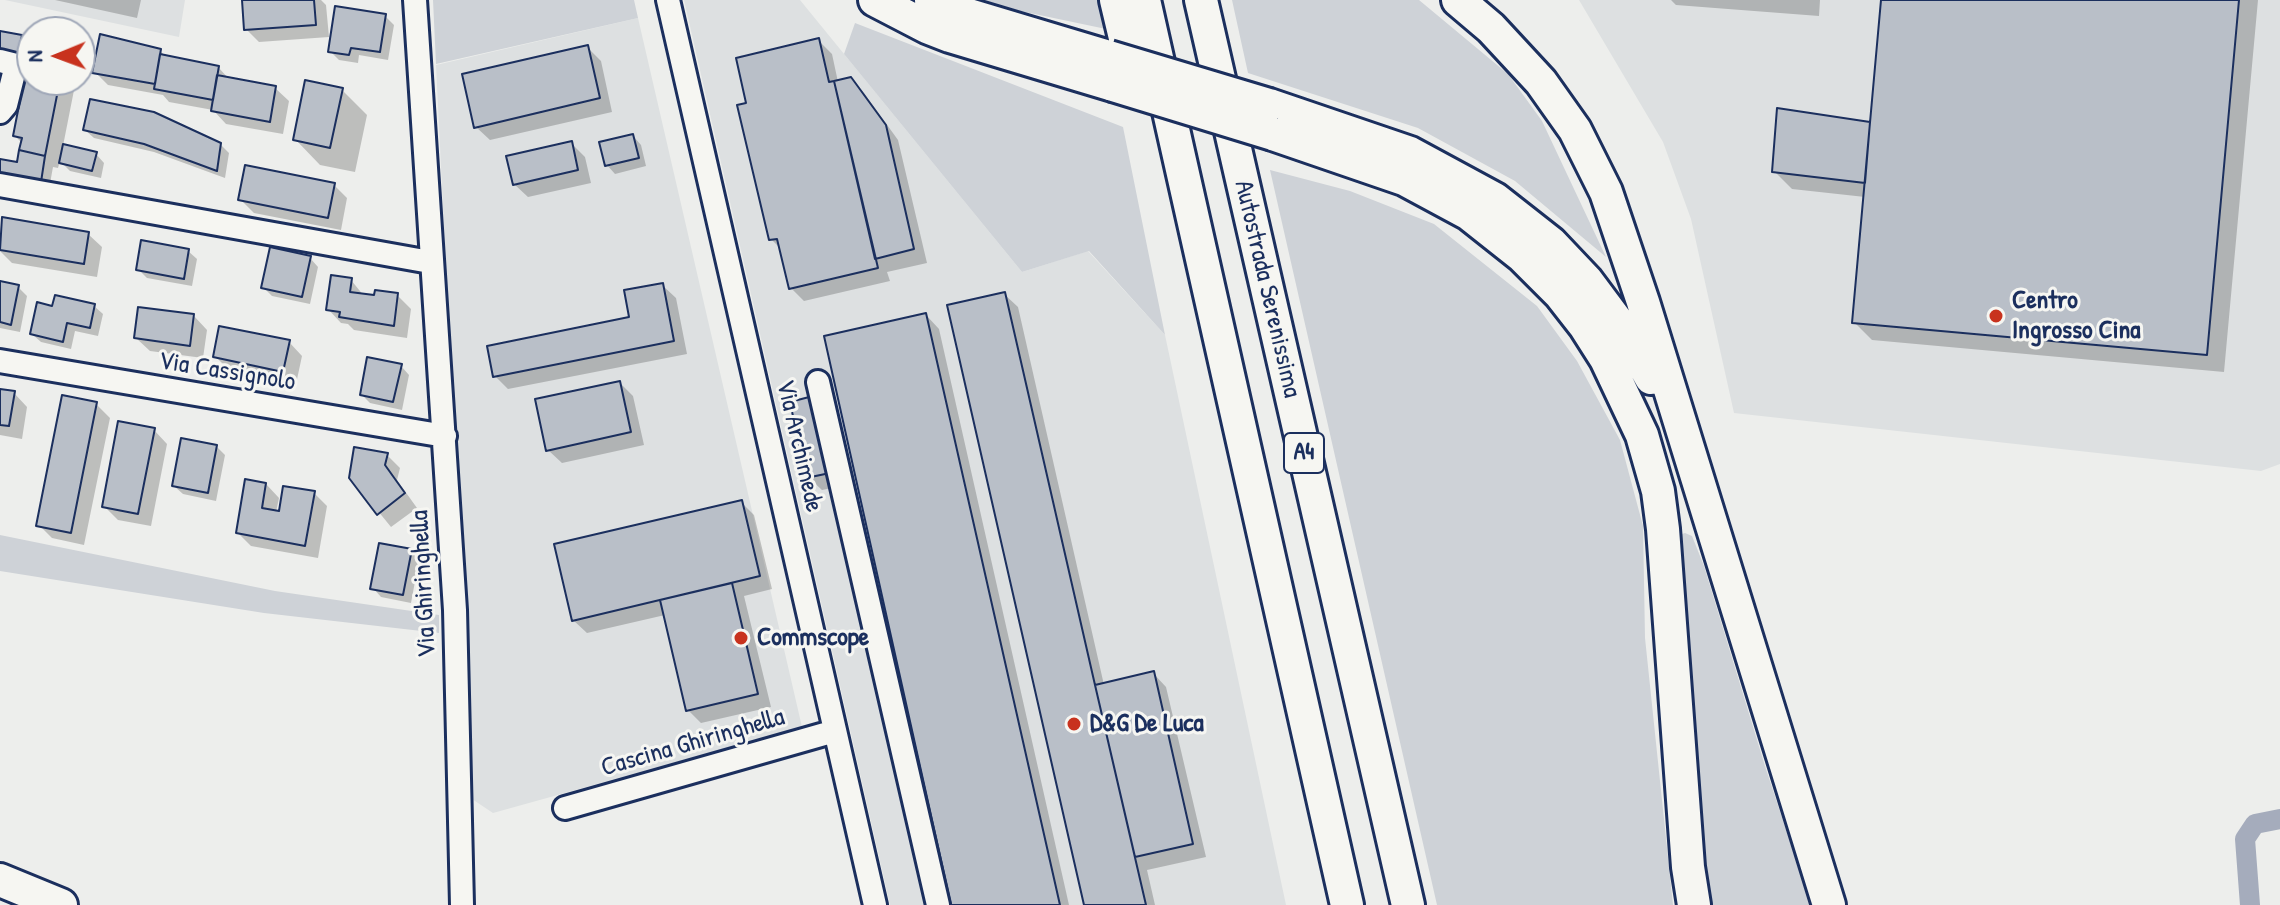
<!DOCTYPE html>
<style>
body{margin:0}
#map{position:relative;width:2280px;height:905px;overflow:hidden;background:#edeeec;font-family:"Patrick Hand",sans-serif}
canvas{display:block}
.north{position:absolute;left:16px;top:16px;width:80px;height:80px;box-sizing:border-box;background:#f6f6f2;border:2px solid #9ea6b7;border-radius:50%;rotate:269deg;font-size:22px;font-weight:700;line-height:32px;text-align:center;color:#1b2f5e}
.north::after{content:'';display:block;margin:auto;width:28px;height:36px;background:#c8321e;clip-path:polygon(50% 0,100% 100%,50% 72%,0 100%)}
</style>
<div id="map">
<canvas width="2280" height="905"></canvas>
<div class="north">N</div>
</div>
<script>
const context = document.querySelector('canvas').getContext('2d');
context.lineJoin = 'round';
function fill(path, color) { context.fillStyle = color; context.fill(path, 'evenodd'); }
const toPath = rows => new Path2D(rows.map(r => 'M' + r).join(''));
function trace(path, color, width, dash) { context.strokeStyle = color; context.lineWidth = width; context.lineCap = dash ? 'butt' : 'round'; context.setLineDash(dash || []); context.stroke(path); }
function drawText(font, color, halo, rows, align = 'center') {
  context.font = font + ' "Patrick Hand",sans-serif'; context.lineWidth = 6; context.setLineDash([]); context.textBaseline = 'middle'; context.strokeStyle = halo; context.fillStyle = color; for (const [text, x, y, turn = 0] of rows) {
    context.save(); context.translate(x, y); context.rotate((+turn || 0) * Math.PI / 180); context.textAlign = isNaN(turn) ? turn : align; if (halo) context.strokeText(text, 0, 0); context.fillText(text, 0, 0); context.restore();
  }
}
fill(toPath([
 [5,0,185,0,179,37],
 [684,0,800,0,1022,272,1088,251,1165,335,1286,905,890,905],
 [1579,0,2280,0,2280,464,2261,471,1734,413,1691,219,1663,142],
 [638,18,802,727,493,813,472,799,436,65]
]), '#dde0e1');
fill(toPath([
 [433,0,634,0,638,18,436,64],
 [968,0,1100,0,1106,29],
 [1232,0,1419,0,1508,74,1542,121,1606,257,1515,181,1418,128,1248,73],
 [855,23,1123,127,1165,335,1089,251,1022,272,844,54],
 [1270,170,1350,191,1434,224,1537,306,1577,361,1620,440,1643,526,1645,638,1673,905,1437,905],
 [1685,533,1692,536,1704,566,1765,766,1811,905,1704,905,1679,535],
 [0,535,275,591,439,615,439,633,264,613,0,571]
]), '#ced2d7');
fill(toPath([
 [55,0,141,0,137,18],
 [244,0,321,0,326,5,329,37,259,42,246,29],
 [1671,0,1820,0,1819,16,1676,5],
 [1883,0,2258,0,2224,372,1872,340,1854,322,1865,197,1792,189,1774,171,1778,111,1872,124],
 [385,16,394,25,388,60,359,55,358,63,339,60,330,51],
 [0,33,21,37,32,48,32,80,76,80,63,146,96,154,104,163,101,178,70,171,60,161,58,168,53,167,49,189,6,180,0,174,0,161,18,164,23,144,15,136,29,63,0,58],
 [819,41,832,54,838,82,850,79,864,93,898,140,927,263,887,272,890,281,804,301,791,288,782,250,771,239,748,104],
 [587,47,601,61,612,112,490,140,476,127],
 [160,51,168,58,218,67,229,79,275,88,289,101,283,134,226,124,213,110,169,102,163,95,108,85,95,72],
 [342,90,367,115,355,172,320,165,295,139],
 [85,130,220,144,229,153,225,178,154,152,94,138],
 [633,136,641,145,646,166,615,174,607,165],
 [571,143,585,157,591,183,528,197,514,184],
 [334,185,347,198,341,230,254,213,240,199],
 [3,219,88,234,102,247,97,277,12,263,0,251],
 [188,251,197,259,192,286,147,278,138,269],
 [310,258,318,267,310,304,272,296,263,287],
 [351,280,364,296,397,295,411,309,407,338,354,330,348,324,341,323,328,309],
 [0,283,18,287,27,296,20,332,0,328],
 [662,285,676,298,687,354,508,389,495,376,632,319],
 [1004,294,1018,307,1104,685,1153,673,1166,687,1206,857,1147,870,1155,905,1086,905],
 [94,306,103,314,98,336,75,331,71,349,41,342,32,334,54,308],
 [926,315,939,329,1069,905,953,905],
 [194,316,207,330,203,358,150,351,136,338],
 [289,342,302,356,296,384,228,369,215,356],
 [401,366,409,375,402,410,370,403,362,395],
 [620,383,633,396,644,445,562,463,548,450],
 [0,391,14,393,27,407,22,439,0,435],
 [792,403,842,486,822,490,808,477],
 [96,404,110,418,84,545,52,538,39,525],
 [154,430,167,444,151,526,118,520,104,506],
 [216,446,225,455,216,501,183,494,174,486],
 [387,455,400,468,397,480,417,508,391,527,351,478],
 [266,484,279,498,276,512,280,513,314,493,327,506,318,558,251,546,238,533],
 [741,502,754,515,772,589,744,596,771,707,701,723,688,710,665,615,587,633,573,620],
 [411,551,419,560,411,603,381,597,373,588]
]), '#0003');
trace(toPath([
 [2250,905,2245,839,2255,824,2280,819]
]), '#a5acbc', 20);
const building = toPath([
 [242,0,314,0,316,25,244,30,242,0],
 [1881,0,2239,0,2207,355,1852,323,1881,0],
 [335,6,386,14,380,52,351,48,349,55,328,52,335,6],
 [0,31,22,35,18,55,0,51,0,31],
 [100,34,161,49,155,84,92,73,100,34],
 [819,38,829,82,834,81,878,268,789,289,777,239,769,240,737,105,746,103,736,58,819,38],
 [32,39,32,80,60,80,45,156,19,150,22,138,13,136,32,39],
 [588,45,600,98,474,128,462,74,588,45],
 [160,54,219,66,213,100,154,89,160,54],
 [217,75,276,86,270,122,211,111,217,75],
 [851,77,886,125,914,249,875,259,834,81,851,77],
 [305,80,343,88,330,148,293,140,305,80],
 [90,99,154,112,221,143,217,171,144,144,83,130,90,99],
 [1777,108,1870,122,1865,183,1772,172,1777,108],
 [633,134,639,158,605,166,599,142,633,134],
 [572,141,578,170,513,185,506,156,572,141],
 [63,144,97,152,92,171,59,163,63,144],
 [19,150,45,156,41,182,0,173,0,159,17,162,19,150],
 [245,165,335,183,328,218,238,200,245,165],
 [2,217,89,232,84,264,0,250,2,217],
 [141,240,189,249,184,279,136,270,141,240],
 [270,247,311,256,302,297,261,288,270,247],
 [331,275,352,278,350,292,374,295,375,290,398,293,394,326,339,317,340,312,326,310,331,275],
 [0,281,19,285,11,325,0,322,0,281],
 [663,283,674,341,493,377,487,346,629,317,624,290,663,283],
 [1005,292,1095,685,1146,905,1084,905,947,305,1005,292],
 [55,295,95,304,90,328,67,323,63,342,30,334,37,302,52,306,55,295],
 [138,307,194,314,190,346,134,338,138,307],
 [926,313,1060,905,951,905,824,336,926,313],
 [219,326,290,340,283,372,213,357,219,326],
 [367,357,402,364,393,402,360,395,367,357],
 [620,381,631,432,546,451,535,399,620,381],
 [0,389,15,391,9,426,0,425,0,389],
 [62,395,97,402,71,533,36,526,62,395],
 [813,396,830,473,806,478,790,402,813,396],
 [118,421,155,428,138,514,102,507,118,421],
 [181,438,217,445,208,493,172,486,181,438],
 [354,447,388,453,385,465,405,493,377,515,349,478,354,447],
 [245,479,266,483,262,508,279,511,283,486,315,491,305,546,236,533,245,479],
 [742,500,760,576,572,621,554,544,742,500],
 [379,543,412,549,403,595,370,589,379,543],
 [732,583,758,694,686,711,660,600,732,583],
 [1154,671,1193,844,1135,857,1095,685,1154,671]
]);
fill(building, '#b9bfc8');
trace(building, '#1b2f5e', 2);
const minor = toPath([
 [415,0,455,610,462,905],
 [668,0,875,905],
 [0,61,16,65,6,105,0,112],
 [0,185,430,262],
 [0,361,445,436],
 [818,382,938,905],
 [565,808,835,731]
]);
const highway = toPath([
 [875,0,927,27,950,36,1113,85],
 [931,0,952,10,1109,57],
 [1116,0,1125,38,1143,84],
 [1144,0,1347,905],
 [1201,0,1408,905],
 [1458,0,1491,28,1541,82,1575,130,1606,192,1643,302,1829,905],
 [1269,105,1410,153,1495,199,1551,243,1587,281,1625,332,1651,378],
 [1273,134,1404,179,1469,214,1522,256,1560,294,1585,326,1606,359,1642,435,1658,491,1663,529,1688,867,1694,905],
 [0,880,61,905]
]);
trace(minor, '#1b2f5e', 28);
trace(highway, '#1b2f5e', 38);
trace(minor, '#f6f6f2', 22);
trace(highway, '#f6f6f2', 32);
const highwayBridge = toPath([
 [1109,57,1269,105],
 [1113,85,1273,134]
]);
trace(highwayBridge, '#1b2f5e', 38, []);
trace(highwayBridge, '#f6f6f2', 32);
for (const [x, y, r, color] of [
 [1996,316,8,"#c8321e"],
 [741,638,8,"#c8321e"],
 [1074,724,8,"#c8321e"]
]) { const dot = new Path2D(); dot.arc(x, y, r, 0, 2 * Math.PI); context.fillStyle = color; context.fill(dot); trace(dot, '#f6f6f2', 3); }
for (const [x, y, w] of [
 [1304,453,40]
]) { const box = new Path2D(); box.roundRect(x - w / 2, y - 20, w, 40, 6); context.fillStyle = '#f6f6f2'; context.fill(box); trace(box, '#1b2f5e', 2); }
drawText('bold 24px', '#1b2f5e', null, [
 ["A4",1304,453]
]);
drawText('26px', '#1b2f5e', '#f6f6f2', [
 ["Autostrada Serenissima",1267,289,77],
 ["Via Cassignolo",227,372,9],
 ["Via Archimede",799,446,77],
 ["Via Ghiringhella",424,584,-93],
 ["Cascina Ghiringhella",693,743,-16]
]);
drawText('bold 26px', '#1b2f5e', '#f6f6f2', [
 ["Centro",2012,301],
 ["Ingrosso Cina",2012,331],
 ["Commscope",757,638],
 ["D&G De Luca",1090,724]
], 'left');
</script>
